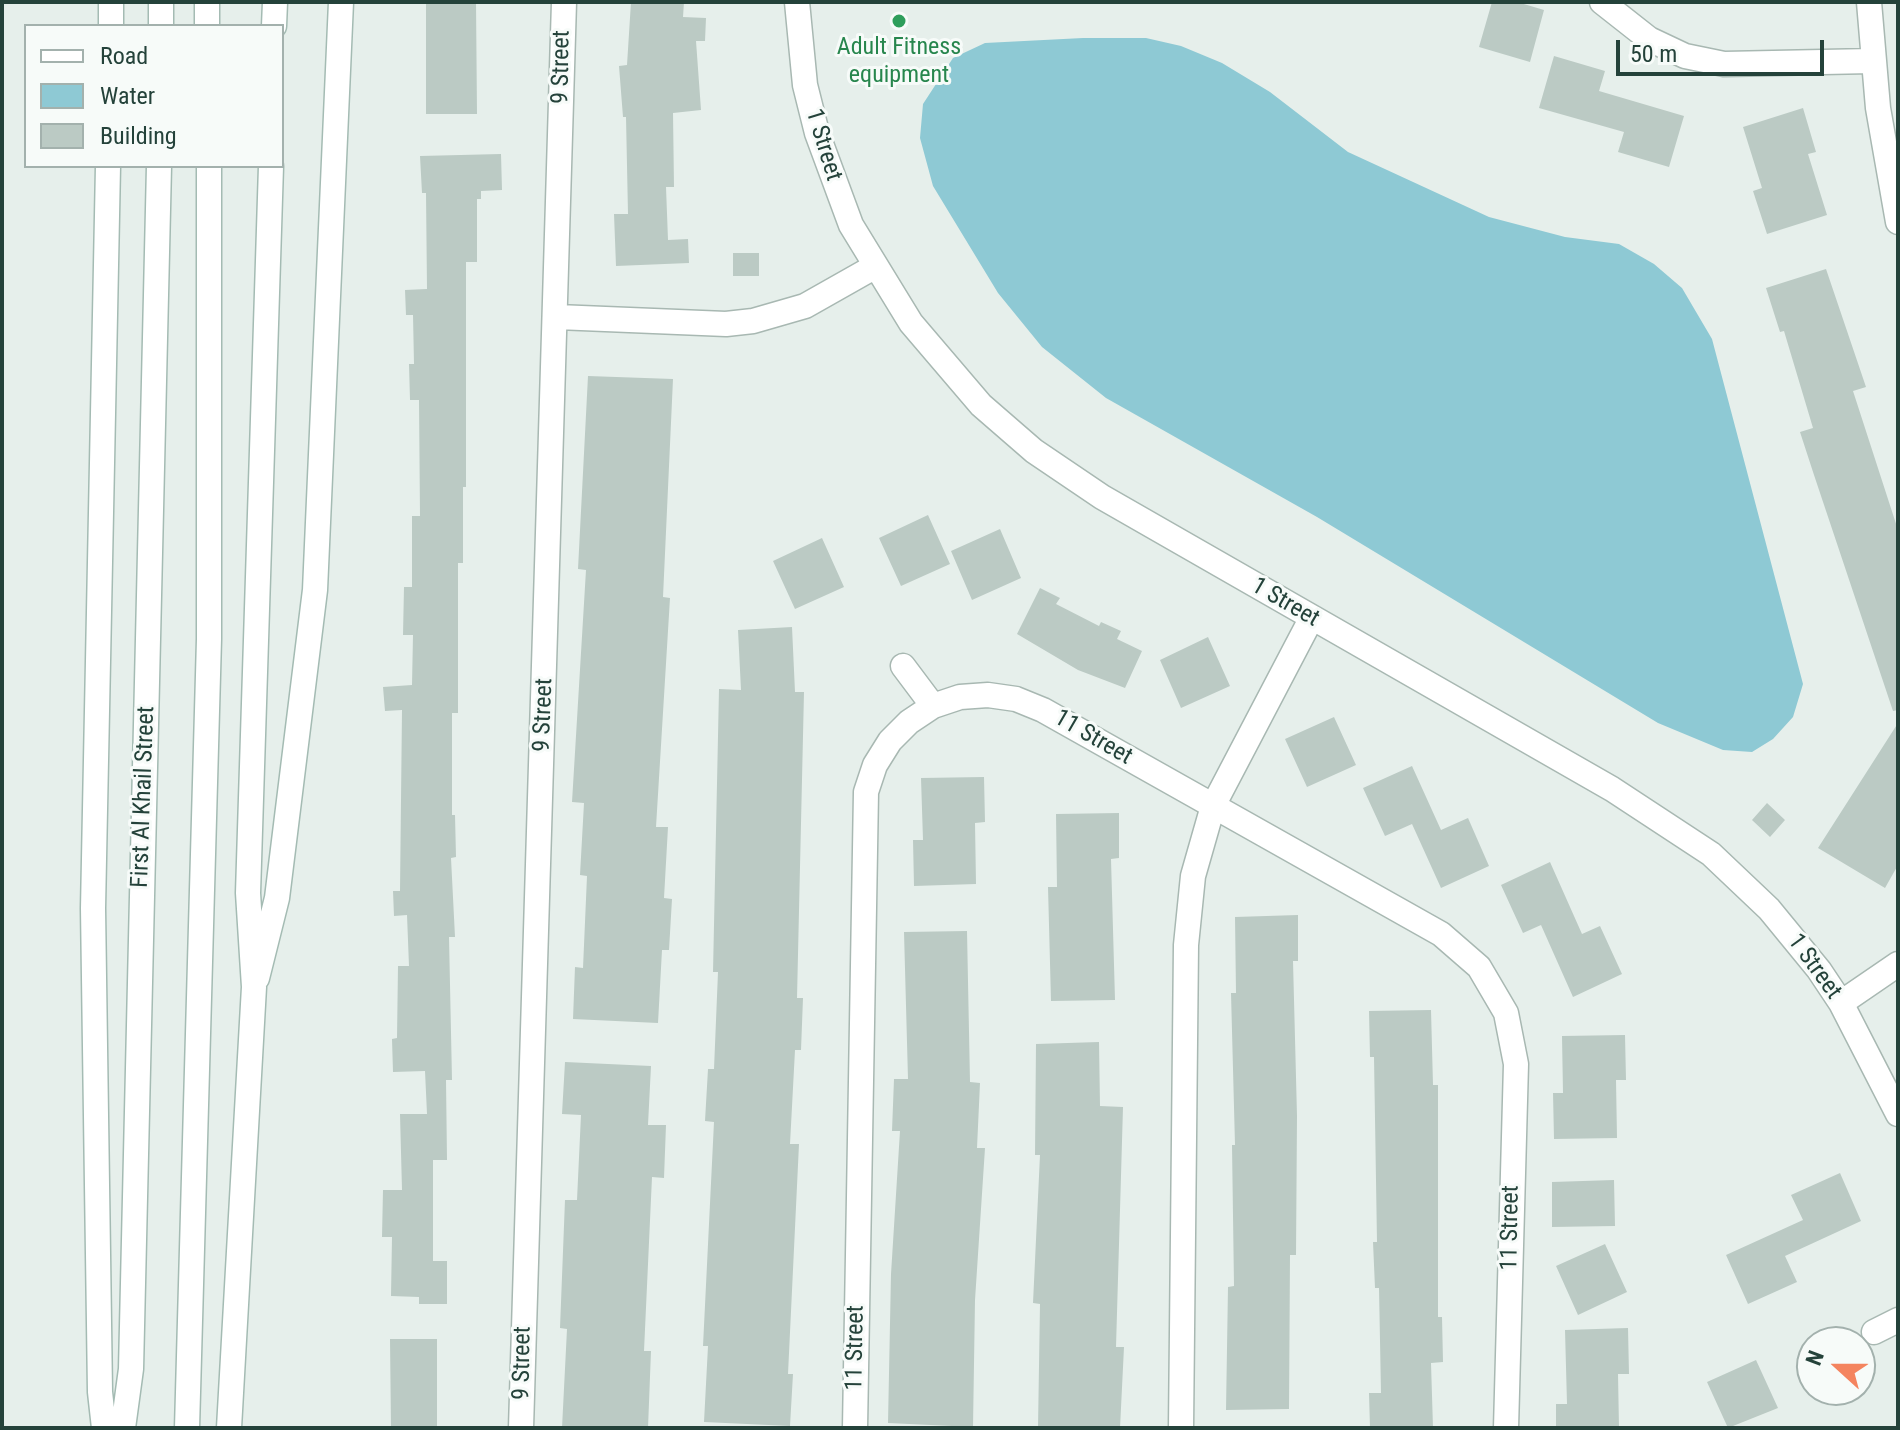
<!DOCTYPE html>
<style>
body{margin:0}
#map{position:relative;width:1900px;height:1430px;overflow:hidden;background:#e6efeb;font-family:"Roboto Condensed",sans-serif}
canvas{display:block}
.frame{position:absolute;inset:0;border:4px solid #24423a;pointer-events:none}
.legend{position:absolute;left:24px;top:24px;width:260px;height:144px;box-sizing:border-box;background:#f7fbf9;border:2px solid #a3b1ad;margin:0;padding:10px 14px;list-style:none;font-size:24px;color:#24423a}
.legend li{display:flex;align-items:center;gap:16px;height:40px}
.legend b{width:40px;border:2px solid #a3b1ad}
.north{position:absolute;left:1796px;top:1326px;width:80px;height:80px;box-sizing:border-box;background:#f7fbf9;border:2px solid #a3b1ad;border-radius:50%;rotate:291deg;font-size:22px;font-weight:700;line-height:32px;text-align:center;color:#24423a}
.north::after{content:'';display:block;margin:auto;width:28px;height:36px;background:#f4845f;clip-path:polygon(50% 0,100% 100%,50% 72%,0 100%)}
.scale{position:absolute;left:1616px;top:40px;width:208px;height:36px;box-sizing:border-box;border:4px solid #24423a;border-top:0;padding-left:10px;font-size:24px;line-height:28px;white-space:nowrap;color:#24423a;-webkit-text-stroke:6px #f7fbf9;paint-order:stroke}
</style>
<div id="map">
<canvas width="1900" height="1430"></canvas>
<div class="frame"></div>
<ul class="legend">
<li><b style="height:10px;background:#fff"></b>Road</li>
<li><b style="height:22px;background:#8ec9d4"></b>Water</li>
<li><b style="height:22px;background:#bbcac4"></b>Building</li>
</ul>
<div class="north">N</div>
<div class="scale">50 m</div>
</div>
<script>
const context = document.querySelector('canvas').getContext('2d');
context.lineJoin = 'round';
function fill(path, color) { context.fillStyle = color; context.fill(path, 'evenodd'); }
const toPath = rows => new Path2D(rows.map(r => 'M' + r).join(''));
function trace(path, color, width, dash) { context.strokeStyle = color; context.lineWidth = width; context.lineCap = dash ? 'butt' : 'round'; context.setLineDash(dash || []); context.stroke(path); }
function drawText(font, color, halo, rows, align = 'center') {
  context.font = font + ' "Roboto Condensed",sans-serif'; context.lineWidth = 6; context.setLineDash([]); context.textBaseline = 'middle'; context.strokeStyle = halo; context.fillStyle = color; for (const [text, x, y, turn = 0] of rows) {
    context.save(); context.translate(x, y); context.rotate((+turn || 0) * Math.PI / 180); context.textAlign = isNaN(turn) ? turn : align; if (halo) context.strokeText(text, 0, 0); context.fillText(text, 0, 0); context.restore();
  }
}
fill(toPath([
 [1083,38,1146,38,1181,46,1222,63,1270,92,1348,152,1489,217,1565,237,1619,244,1654,264,1682,288,1712,339,1803,684,1793,717,1773,739,1752,752,1723,750,1658,723,1317,517,1106,398,1042,347,998,293,933,186,920,138,923,104,953,58,985,43]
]), '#8ec9d4');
fill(toPath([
 [426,2,476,2,477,114,426,114],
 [631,2,684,2,683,17,706,18,705,41,696,41,701,110,673,113,674,187,666,187,668,240,688,239,689,263,616,266,614,214,628,214,626,117,623,117,619,66,627,65],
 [1492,2,1517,2,1544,10,1530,62,1479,47],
 [1554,56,1605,71,1599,91,1684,116,1669,167,1618,152,1624,132,1539,108],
 [1803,108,1816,152,1808,154,1827,215,1767,234,1753,191,1762,188,1743,127],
 [501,154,502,190,481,191,481,199,477,199,477,262,466,262,466,487,463,487,463,563,458,563,458,713,452,713,452,815,455,815,456,857,451,858,455,937,449,937,452,1080,446,1080,447,1160,433,1160,433,1261,447,1261,447,1304,419,1304,419,1297,391,1296,392,1237,382,1237,383,1190,402,1190,400,1114,427,1114,425,1071,393,1072,392,1039,397,1038,398,966,409,966,407,915,394,916,393,891,400,891,402,710,385,711,383,687,412,685,413,635,403,635,404,587,412,587,412,516,420,516,419,400,410,400,409,364,414,364,413,315,406,315,405,290,427,289,426,193,422,193,420,156],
 [733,253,759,253,759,276,733,276],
 [1826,269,1866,387,1853,391,1898,530,1898,710,1893,711,1814,475,1800,432,1813,428,1784,331,1780,332,1766,288],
 [588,376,673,379,663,597,670,598,656,827,668,827,664,898,672,899,669,950,662,950,658,1023,573,1019,575,967,583,968,587,876,580,875,584,803,572,802,586,570,578,569],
 [928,515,950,564,901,586,879,538],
 [1000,529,1021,578,972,600,951,551],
 [822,538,844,587,795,609,773,561],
 [1040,588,1060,598,1056,604,1099,626,1101,622,1121,631,1117,639,1142,651,1125,688,1078,670,1017,634],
 [792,627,795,692,804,692,797,998,803,998,801,1050,795,1050,790,1144,799,1144,788,1374,793,1374,790,1426,704,1422,708,1346,703,1346,714,1122,705,1121,708,1069,714,1069,718,972,713,972,719,689,741,690,738,630],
 [1208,637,1230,686,1181,708,1160,660],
 [1334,717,1356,765,1307,787,1285,739],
 [1898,723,1898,865,1885,888,1818,848],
 [1412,766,1441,830,1468,818,1489,866,1441,888,1412,824,1385,836,1363,788],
 [984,777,985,822,975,823,976,884,914,886,913,840,923,840,921,778],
 [1767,803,1785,820,1770,837,1752,820],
 [1119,813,1119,858,1111,859,1115,1000,1051,1001,1048,887,1057,887,1056,814],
 [1550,862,1582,934,1600,926,1622,974,1573,997,1541,925,1523,933,1501,885],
 [1298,915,1298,961,1293,961,1297,1116,1296,1255,1290,1255,1289,1409,1226,1410,1228,1287,1234,1286,1232,1145,1235,1145,1231,993,1236,993,1235,917],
 [967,931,970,1082,980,1083,977,1148,985,1148,975,1300,973,1427,888,1423,891,1274,900,1131,892,1131,894,1079,908,1079,904,932],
 [1431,1010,1433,1085,1438,1085,1438,1317,1442,1317,1443,1362,1431,1363,1433,1428,1370,1428,1369,1393,1381,1393,1379,1288,1375,1288,1373,1242,1377,1242,1374,1057,1370,1057,1369,1011],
 [1625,1035,1626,1080,1616,1080,1617,1138,1554,1139,1553,1093,1563,1093,1562,1036],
 [1099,1042,1100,1106,1123,1107,1116,1347,1124,1347,1120,1428,1038,1428,1040,1304,1033,1303,1040,1155,1035,1155,1036,1044],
 [565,1062,651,1066,648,1125,666,1125,664,1178,652,1177,644,1351,651,1351,648,1428,562,1428,567,1329,560,1328,565,1200,577,1200,581,1115,562,1114],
 [1840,1173,1861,1221,1785,1256,1797,1282,1748,1304,1726,1255,1803,1220,1791,1195],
 [1614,1180,1615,1226,1552,1227,1552,1182],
 [1605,1244,1627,1292,1578,1315,1556,1266],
 [1628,1328,1629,1374,1618,1374,1619,1428,1556,1428,1556,1404,1567,1404,1565,1330],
 [390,1339,437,1339,437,1428,391,1428],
 [1756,1360,1778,1408,1728,1428,1707,1382]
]), '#bbcac4');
const street = toPath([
 [797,2,805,85,817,133,851,225,911,323,981,405,1034,451,1102,497,1612,789,1711,854,1769,909,1819,970,1841,1003,1898,1114],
 [1602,2,1649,39,1685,56,1724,64,1872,61],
 [1869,2,1878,108,1898,222],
 [557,317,726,324,753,321,805,306,874,267],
 [903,666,933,706],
 [1841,1003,1898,964],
 [1874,1332,1898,1320],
 [521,1428,564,2],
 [855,1428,866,792,875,765,890,741,909,722,933,706,960,697,988,695,1016,699,1043,710,1441,934,1479,967,1506,1013,1516,1064,1506,1428],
 [1181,1428,1186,945,1193,876,1213,806,1311,619]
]);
const secondary = toPath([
 [207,2,207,26],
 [111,26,111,2],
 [161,26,161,2],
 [274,26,275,2],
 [257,978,277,898,315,590,341,2],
 [104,1428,100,1392,93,908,108,166],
 [123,1428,131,1369,159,166],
 [187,1428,209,639,209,166],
 [229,1428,254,987,248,893,271,166]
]);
trace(street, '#a8b8b2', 27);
trace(secondary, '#a4bbb3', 27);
trace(street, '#fff', 24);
trace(secondary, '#fff', 24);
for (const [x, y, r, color] of [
 [899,21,8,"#2e9e5b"]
]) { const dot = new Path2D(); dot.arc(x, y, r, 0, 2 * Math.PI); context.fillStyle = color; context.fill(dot); trace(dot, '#f7fbf9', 3); }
drawText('24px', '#27864d', '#f7fbf9', [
 ["Adult Fitness",899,48],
 ["equipment",899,76]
]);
drawText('24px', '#24423a', '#f7fbf9', [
 ["9 Street",562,67,-89],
 ["1 Street",823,145,73],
 ["1 Street",1285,603,30],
 ["9 Street",544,715,-88],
 ["11 Street",1093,738,30],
 ["First Al Khail Street",144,797,-88],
 ["1 Street",1814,967,54],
 ["11 Street",1511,1228,-89],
 ["11 Street",856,1348,-89],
 ["9 Street",523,1363,-89]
]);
</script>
